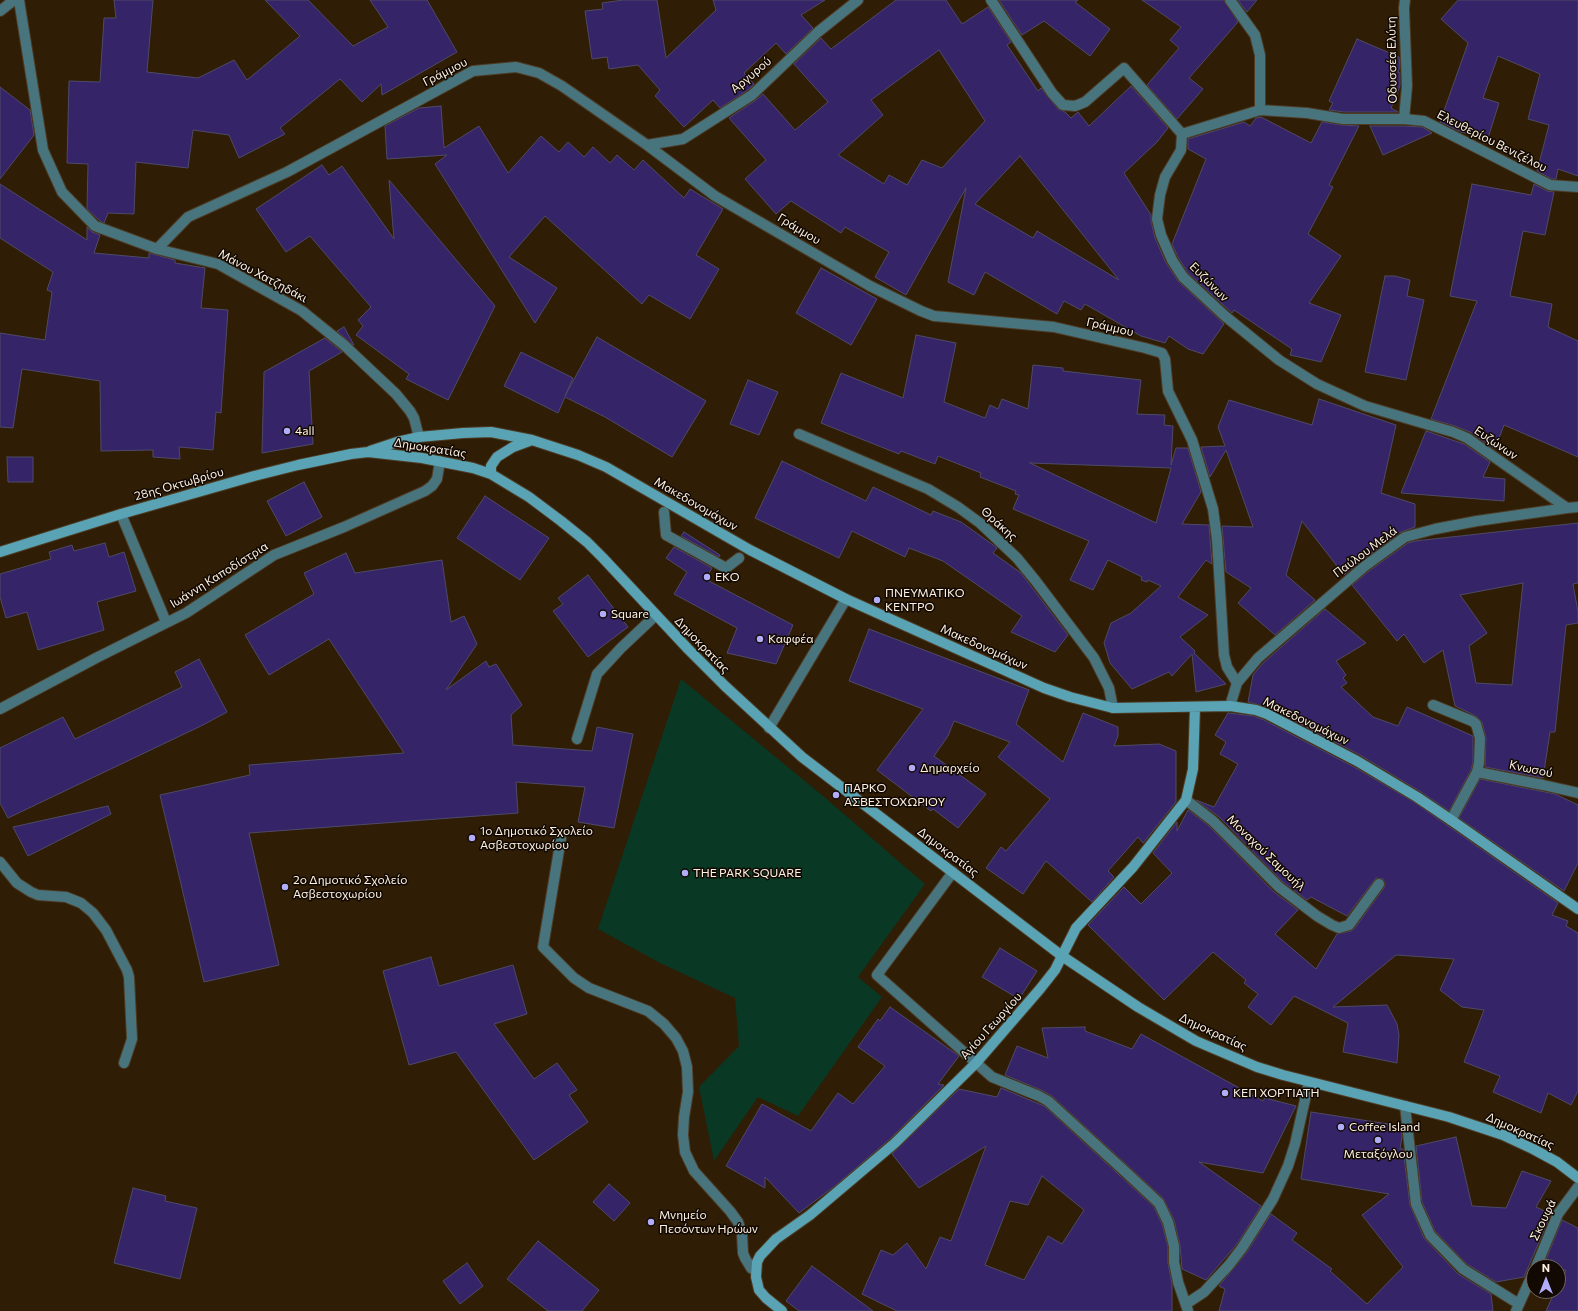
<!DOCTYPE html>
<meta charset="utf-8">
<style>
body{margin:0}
#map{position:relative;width:1578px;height:1311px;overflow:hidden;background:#301d05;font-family:Commissioner,sans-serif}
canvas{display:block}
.north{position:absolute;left:1526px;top:1259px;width:40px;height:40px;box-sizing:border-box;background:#110902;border:1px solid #70665c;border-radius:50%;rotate:0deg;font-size:11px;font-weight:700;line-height:16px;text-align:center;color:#fef1e3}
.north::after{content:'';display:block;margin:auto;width:14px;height:18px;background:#b2adf9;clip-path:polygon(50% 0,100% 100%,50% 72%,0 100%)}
</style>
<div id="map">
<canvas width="1578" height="1311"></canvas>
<div class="north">N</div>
</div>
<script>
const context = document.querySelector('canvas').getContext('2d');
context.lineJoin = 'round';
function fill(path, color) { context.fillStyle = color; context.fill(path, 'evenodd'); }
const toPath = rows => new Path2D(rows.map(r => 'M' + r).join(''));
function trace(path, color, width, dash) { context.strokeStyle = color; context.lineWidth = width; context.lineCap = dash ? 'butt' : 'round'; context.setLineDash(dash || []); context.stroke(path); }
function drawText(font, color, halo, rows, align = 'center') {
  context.font = font + ' Commissioner,sans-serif'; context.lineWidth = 3; context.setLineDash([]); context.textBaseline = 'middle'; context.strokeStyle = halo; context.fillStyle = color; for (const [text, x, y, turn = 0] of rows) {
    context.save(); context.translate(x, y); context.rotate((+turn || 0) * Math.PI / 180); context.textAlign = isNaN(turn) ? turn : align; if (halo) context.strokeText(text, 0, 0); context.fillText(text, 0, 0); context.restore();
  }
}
fill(toPath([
 [681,679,823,796,925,884,858,977,882,997,798,1116,758,1097,714,1161,699,1087,739,1046,735,998,660,963,598,929]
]), '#093824');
const building = toPath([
 [114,0,153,0,147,72,198,78,234,60,247,80,300,36,265,0,308,0,353,46,388,27,370,0,427,0,457,52,382,95,381,84,362,102,340,79,280,128,285,134,239,158,229,135,193,130,188,168,136,162,134,214,108,213,104,223,99,220,87,209,88,164,67,163,69,81,100,82,104,18,116,18,114,0],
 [623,0,657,0,666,58,716,10,713,0,825,0,801,15,813,28,786,54,776,43,744,73,754,84,748,90,720,108,713,100,684,127,655,96,660,90,638,65,609,69,607,57,592,59,585,11,603,9,602,3,623,0],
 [896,0,946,0,962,24,988,7,1011,42,1007,45,1038,91,1041,88,1058,109,1065,112,1071,118,1078,112,1089,126,1131,86,1168,128,1157,142,1124,173,1151,215,1151,221,1155,238,1166,263,1178,281,1224,324,1203,354,1188,349,1169,336,1165,343,1141,336,1085,304,1081,310,1064,301,1057,314,985,272,974,295,948,282,966,188,906,295,875,277,889,252,845,227,841,233,791,201,776,214,745,179,766,160,729,118,756,100,763,94,795,130,828,102,794,64,821,38,831,49,896,0],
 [939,50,985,121,942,168,922,160,907,185,889,175,884,184,838,155,883,115,871,100,939,50],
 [1020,156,1119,280,1037,231,1033,238,975,204,1020,156],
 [999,0,1078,0,1075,2,1110,29,1090,56,1044,21,1022,35,999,0],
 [1142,0,1224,0,1238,22,1189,78,1203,89,1177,119,1147,85,1179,48,1170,40,1181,27,1142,0],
 [1238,0,1257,0,1247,12,1238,0],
 [1458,0,1578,0,1578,176,1558,169,1556,179,1552,179,1537,171,1549,125,1528,119,1540,74,1498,56,1483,98,1499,103,1488,138,1461,132,1440,122,1468,43,1441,19,1458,0],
 [1357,39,1399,57,1400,67,1398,72,1400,73,1400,86,1391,108,1398,112,1344,112,1329,110,1333,103,1329,101,1357,39],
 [0,87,30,110,34,135,0,179,0,87],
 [441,106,444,148,479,126,508,173,541,136,559,152,568,142,584,157,593,147,610,163,617,155,634,170,643,160,684,198,690,189,723,209,696,255,719,269,690,319,649,295,642,304,545,216,509,257,557,288,535,323,435,164,447,155,387,159,385,126,419,108,441,106],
 [1261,117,1311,143,1322,122,1342,125,1359,126,1329,185,1333,187,1308,234,1341,256,1309,303,1341,315,1321,362,1290,355,1292,349,1234,310,1232,313,1188,273,1178,257,1172,244,1206,159,1188,149,1188,139,1244,122,1250,126,1256,118,1261,117],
 [1370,126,1404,126,1422,127,1432,133,1383,155,1370,126],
 [322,165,329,175,342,166,394,239,389,180,495,306,448,400,406,379,409,374,356,335,363,326,358,320,371,307,310,236,286,252,256,209,322,165],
 [0,184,87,240,87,227,92,232,100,235,94,253,149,258,149,253,175,260,175,263,205,268,201,308,228,310,221,413,216,412,213,450,179,447,180,459,153,457,153,450,101,451,100,381,22,369,13,428,0,427,0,333,45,340,52,292,47,290,53,272,0,238,0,184],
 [1472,184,1531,195,1534,184,1547,191,1554,192,1545,235,1523,231,1510,296,1552,304,1548,327,1578,341,1578,457,1504,425,1495,449,1470,432,1455,426,1431,419,1477,301,1450,296,1472,184],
 [821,268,877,299,851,345,796,313,821,268],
 [1385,276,1395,276,1410,280,1407,296,1424,300,1406,380,1365,372,1385,276],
 [344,327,354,345,353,345,337,331,344,327],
 [916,335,956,343,944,402,985,418,990,405,998,409,1002,399,1028,409,1033,365,1063,368,1063,371,1141,380,1137,414,1165,415,1164,425,1173,426,1171,465,1176,448,1188,448,1201,492,1182,524,1209,525,1212,564,1206,560,1178,597,1208,615,1180,637,1195,651,1194,653,1226,684,1196,692,1192,654,1172,676,1169,672,1132,689,1110,663,1104,643,1111,623,1131,613,1161,586,1148,580,1147,582,1141,580,1142,577,1108,560,1093,590,1070,580,1089,541,1013,509,1019,495,1015,494,1016,491,980,477,981,473,938,456,935,464,901,451,899,454,821,423,841,373,903,398,916,335],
 [1030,463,1171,468,1156,523,1030,463],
 [597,337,706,401,672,457,605,417,565,397,558,413,504,386,521,352,573,378,565,396,597,337],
 [325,338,342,352,309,371,313,444,262,453,264,372,325,338],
 [748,380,778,392,759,435,730,424,748,380],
 [1319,399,1396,425,1381,493,1415,504,1415,527,1401,532,1361,561,1344,575,1302,521,1286,575,1315,600,1275,635,1238,603,1251,588,1226,572,1222,526,1253,527,1226,450,1210,477,1201,447,1225,446,1218,427,1229,400,1312,425,1319,399],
 [1426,431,1464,444,1490,462,1483,477,1505,479,1504,501,1401,493,1426,431],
 [7,457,33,457,33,482,8,482,7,457],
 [782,461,866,501,873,487,931,515,933,511,961,522,996,547,997,548,993,553,1021,573,1068,635,1055,652,1011,632,1022,616,943,561,909,548,905,557,852,531,839,558,755,518,782,461],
 [304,482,322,517,286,536,267,501,304,482],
 [485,496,549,538,520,580,457,538,485,496],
 [1578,523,1578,583,1573,584,1578,612,1578,623,1566,625,1555,732,1550,732,1543,778,1485,767,1486,738,1482,722,1476,716,1455,706,1443,650,1424,663,1404,634,1397,641,1352,585,1369,571,1408,543,1415,541,1578,523],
 [1523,583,1512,685,1476,683,1469,646,1487,633,1460,595,1523,583],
 [684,532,720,555,719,557,681,536,684,532],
 [105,543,109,557,124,552,136,591,97,602,104,630,38,650,27,612,6,618,0,597,0,574,51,559,49,552,72,545,74,551,105,543],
 [674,547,712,568,705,579,793,625,776,664,727,653,737,628,674,594,687,572,666,558,674,547],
 [346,553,355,573,442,560,451,622,464,616,477,644,446,690,486,661,489,667,496,664,522,705,511,715,513,745,592,751,597,727,633,734,614,828,578,822,585,787,516,782,518,813,249,833,279,965,204,982,160,795,250,775,249,765,404,753,329,639,269,675,245,635,314,594,304,573,346,553],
 [588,575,628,627,588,657,553,611,563,604,558,598,588,575],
 [1325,609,1366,643,1336,661,1346,675,1343,678,1347,683,1341,687,1373,717,1398,726,1407,707,1473,736,1473,762,1471,770,1449,811,1421,792,1360,755,1270,708,1248,702,1253,675,1263,663,1325,609],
 [869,629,1029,690,1016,724,1063,762,1083,713,1118,727,1118,736,1114,746,1159,744,1176,751,1176,802,1143,843,1138,837,1108,871,1114,877,1092,902,1046,861,1023,894,986,868,1001,847,1006,851,1050,799,998,757,1010,742,954,721,948,736,934,756,986,794,958,828,933,809,931,811,877,770,923,709,849,681,869,629],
 [199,659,227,712,203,725,8,818,0,803,0,748,63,717,75,739,182,687,175,672,199,659],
 [1228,713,1254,716,1264,720,1354,767,1414,802,1558,903,1552,915,1568,921,1566,926,1578,933,1578,1091,1571,1105,1548,1093,1541,1113,1493,1092,1500,1076,1464,1062,1484,1010,1462,1007,1440,990,1454,959,1396,955,1333,1007,1387,1005,1397,1024,1399,1035,1397,1063,1343,1052,1348,1023,1294,996,1271,1025,1248,1007,1258,994,1244,983,1246,980,1213,952,1164,1000,1088,925,1124,887,1141,904,1172,873,1153,853,1177,822,1177,831,1188,810,1209,826,1274,892,1298,910,1275,934,1316,969,1337,934,1351,931,1354,929,1384,888,1385,884,1383,879,1376,878,1347,916,1311,897,1307,900,1283,882,1218,816,1196,800,1214,807,1238,764,1220,754,1226,742,1215,735,1228,713],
 [1480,779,1555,794,1578,805,1578,863,1564,891,1459,818,1480,779],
 [108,806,111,814,28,856,13,827,108,806],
 [1000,948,1037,971,1019,999,982,977,1000,948],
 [431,957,439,986,513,965,527,1014,494,1024,534,1079,557,1063,577,1090,569,1095,588,1122,534,1160,456,1052,409,1065,383,971,431,957],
 [890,1007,959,1056,938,1084,944,1085,891,1138,836,1185,799,1213,765,1177,765,1188,726,1166,762,1104,811,1131,838,1093,853,1104,885,1066,858,1047,878,1019,880,1021,890,1007],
 [1085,1027,1085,1031,1132,1049,1141,1034,1263,1101,1265,1098,1296,1106,1263,1173,1199,1162,1261,1206,1237,1244,1206,1280,1182,1269,1180,1245,1174,1220,1163,1198,1052,1096,1041,1090,1005,1075,1017,1046,1048,1058,1042,1028,1085,1027],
 [1001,1088,1044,1106,1154,1207,1162,1224,1168,1247,1168,1263,1172,1284,1172,1311,897,1311,862,1294,881,1250,893,1255,907,1243,926,1269,940,1237,951,1241,986,1146,919,1188,892,1154,959,1089,997,1097,1001,1088],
 [1042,1176,1084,1210,1062,1244,1048,1236,1024,1280,985,1265,1010,1201,1028,1205,1042,1176],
 [1311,1112,1401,1126,1402,1137,1400,1149,1403,1149,1410,1205,1424,1238,1458,1274,1491,1294,1493,1311,1219,1311,1225,1289,1219,1286,1247,1252,1271,1214,1297,1233,1292,1240,1332,1269,1330,1271,1367,1304,1403,1267,1362,1215,1389,1194,1301,1179,1311,1112],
 [1456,1137,1472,1206,1506,1208,1522,1171,1551,1181,1536,1207,1551,1214,1524,1277,1496,1282,1467,1264,1435,1231,1422,1202,1416,1146,1456,1137],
 [609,1184,630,1203,614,1221,593,1202,609,1184],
 [133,1188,166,1196,165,1201,197,1208,180,1279,114,1263,133,1188],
 [1562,1220,1578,1228,1578,1311,1546,1311,1555,1291,1558,1291,1558,1286,1566,1270,1558,1271,1558,1267,1543,1267,1562,1220],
 [538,1241,599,1290,582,1311,548,1311,507,1279,538,1241],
 [467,1263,483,1286,460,1304,443,1281,467,1263],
 [812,1266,873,1311,799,1311,786,1301,812,1266]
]);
fill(building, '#352468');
trace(building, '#4e4a67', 1);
const lane = toPath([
 [664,512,666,535,726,568,739,558]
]);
const street = toPath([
 [19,0,43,150,62,192,95,226,157,249,218,264,302,311,344,345,396,394,410,411,414,418,419,437],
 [991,0,1052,93,1063,105,1075,106,1085,102,1124,68,1182,134,1181,150,1165,177,1160,195,1157,219,1161,235,1172,260,1183,277,1225,316,1279,360,1317,384,1365,406,1453,432,1467,438,1567,508,1578,507],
 [1230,0,1255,35,1260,55,1260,110],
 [0,11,14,0],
 [1404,119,1407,86,1404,8,1405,0],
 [1182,134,1260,110,1307,113,1343,119,1404,119,1424,121,1550,185,1578,187],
 [647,145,683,139,752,95,818,32,858,0],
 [157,249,188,217,287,172,473,71,516,67,539,73,562,86,647,145,715,196,870,286,921,311,934,316,946,317,1054,327,1145,348,1162,353,1165,359,1168,391,1192,440,1213,509,1217,539,1224,655,1227,667,1237,683],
 [799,434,928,489,958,507,980,523,1017,558,1035,580,1094,658,1109,688,1113,708],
 [121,514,166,622],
 [1433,705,1472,721,1476,724,1480,738,1479,763,1477,772,1451,820],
 [1230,706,1237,683,1258,658,1365,566,1405,537,1435,529,1477,521,1567,508],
 [0,709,98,657,186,613,274,555,344,527,425,491,432,486,437,479,440,461],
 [769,728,846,599],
 [577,739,597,674,621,648,656,615],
 [1477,772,1543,785,1578,793],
 [1186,800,1213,821,1279,887,1317,916,1332,925,1339,928,1349,925,1379,884],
 [561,838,543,947,574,978,589,988,648,1011,664,1024,676,1038,683,1051,687,1067,688,1092,684,1117,683,1135,685,1152,694,1171,730,1211,738,1222,742,1234,743,1253,745,1258,751,1268,756,1271],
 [0,862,17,883,31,892,38,895,66,897,81,903,93,913,106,930,127,970,129,977,132,1039,124,1063],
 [953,872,877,975,992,1077,1039,1096,1048,1101,1130,1176,1159,1203,1168,1222,1174,1246,1174,1262,1178,1282,1188,1311],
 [1405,1106,1416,1204,1430,1235,1463,1269,1519,1304],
 [1536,1267,1558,1214,1578,1187],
 [1186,1304,1204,1292,1229,1265,1242,1248,1273,1199,1288,1166,1295,1144,1309,1082],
 [1516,1311,1534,1271]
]);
const secondary = toPath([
 [370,451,397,442,419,437,463,433,491,432,532,440,578,455,606,467,750,550,846,599,1044,688,1070,697,1113,708,1230,706,1256,710,1267,714,1357,761,1417,797,1451,820,1578,909],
 [491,474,491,466,497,457,513,447,532,440],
 [0,552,121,514,254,476,298,465,351,454,368,452,422,458,473,468,491,474,529,497,561,521,587,542,603,558,688,649,725,686,802,757,1062,956,1138,1007,1196,1041,1257,1067,1283,1075,1449,1117,1503,1135,1533,1149,1557,1162,1578,1178],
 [782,1311,766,1298,759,1290,756,1277,757,1262,760,1256,776,1239,810,1215,895,1143,976,1063,1040,989,1055,970,1076,928,1133,867,1186,800,1193,769,1195,707]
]);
trace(lane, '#4d3b24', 12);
trace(street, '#4d3b24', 12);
trace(secondary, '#4d3b24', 12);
trace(lane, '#48747e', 10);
trace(street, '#48747e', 10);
trace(secondary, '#59a3b4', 10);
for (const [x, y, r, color] of [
 [287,431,4,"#b2adf9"],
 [707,577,4,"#b2adf9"],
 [877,600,4,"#b2adf9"],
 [603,614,4,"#b2adf9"],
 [760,639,4,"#b2adf9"],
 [912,768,4,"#b2adf9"],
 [836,795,4,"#b2adf9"],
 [472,838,4,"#b2adf9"],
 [685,873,4,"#b2adf9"],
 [285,887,4,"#b2adf9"],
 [1225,1093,4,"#b2adf9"],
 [1341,1127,4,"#b2adf9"],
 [1378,1140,4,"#b2adf9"],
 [651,1222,4,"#b2adf9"]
]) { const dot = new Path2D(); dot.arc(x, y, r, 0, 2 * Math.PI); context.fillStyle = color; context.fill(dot); trace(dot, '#110902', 1.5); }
drawText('12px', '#fef1e3', '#110902', [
 ["Οδυσσέα Ελύτη",1392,60,-91],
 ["Γράμμου",445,72,-27],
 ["Αργυρού",751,75,-40],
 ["Ελευθερίου Βενιζέλου",1492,141,27],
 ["Γράμμου",799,229,31],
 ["Μάνου Χατζηδάκι",263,276,28],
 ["Ευζώνων",1209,282,45],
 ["Γράμμου",1110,327,13],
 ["Ευζώνων",1496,443,34],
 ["Δημοκρατίας",430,448,9],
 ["28ης Οκτωβρίου",179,484,-16],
 ["Μακεδονομάχων",696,504,30],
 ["Θράκης",999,524,42],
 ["Παύλου Μελά",1365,552,-37],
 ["Ιωάννη Καποδίστρια",219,575,-32],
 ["Δημοκρατίας",702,645,46],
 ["Μακεδονομάχων",984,647,24],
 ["Μακεδονομάχων",1306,721,26],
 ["Κνωσού",1531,769,12],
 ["Δημοκρατίας",948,852,37],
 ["Μοναχού Σαμουήλ",1266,853,44],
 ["Αγίου Γεωργίου",991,1026,-48],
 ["Δημοκρατίας",1213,1032,25],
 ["Δημοκρατίας",1520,1131,24],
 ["Σκουφά",1543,1220,-64]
]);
drawText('12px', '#fef1e3', '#110902', [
 ["4all",295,431],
 ["EKO",715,577],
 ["ΠΝΕΥΜΑΤΙΚΟ",885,593],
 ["ΚΕΝΤΡΟ",885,607],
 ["Square",611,614],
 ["Καφφέα",768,639],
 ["Δημαρχείο",920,768],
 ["ΠΑΡΚΟ",844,788],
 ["ΑΣΒΕΣΤΟΧΩΡΙΟΥ",844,802],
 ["1ο Δημοτικό Σχολείο",480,831],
 ["Ασβεστοχωρίου",480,845],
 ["THE PARK SQUARE",693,873],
 ["2ο Δημοτικό Σχολείο",293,880],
 ["Ασβεστοχωρίου",293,894],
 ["ΚΕΠ ΧΟΡΤΙΑΤΗ",1233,1093],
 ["Coffee Island",1349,1127],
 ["Μεταξόγλου",1378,1154,"center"],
 ["Μνημείο",659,1215],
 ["Πεσόντων Ηρώων",659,1229]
], 'left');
</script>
